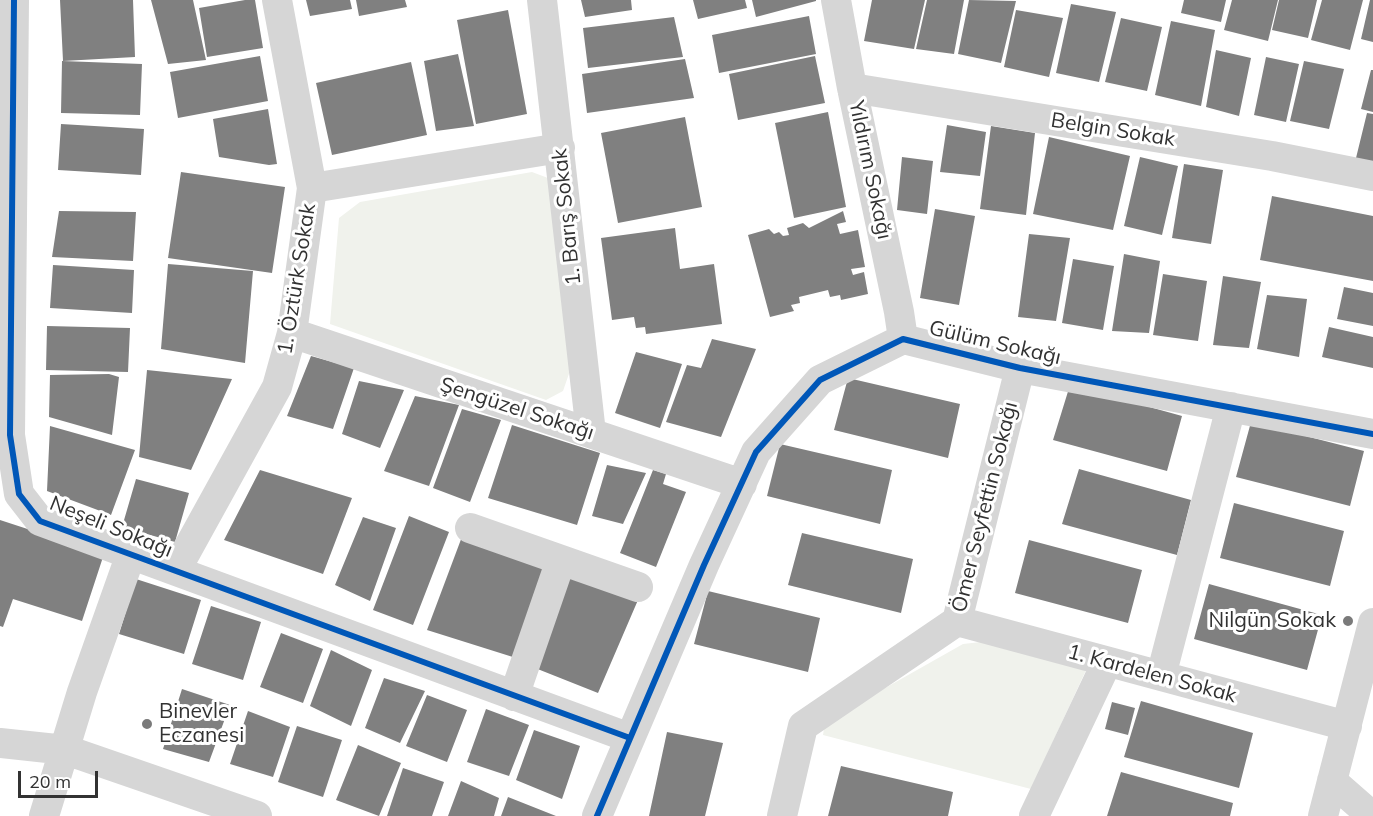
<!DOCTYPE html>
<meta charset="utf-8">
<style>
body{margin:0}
#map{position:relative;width:1373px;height:816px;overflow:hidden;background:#fff;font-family:Mulish,sans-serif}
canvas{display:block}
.scale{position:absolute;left:18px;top:771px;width:80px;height:27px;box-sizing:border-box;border:3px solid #323232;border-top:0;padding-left:8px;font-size:18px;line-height:21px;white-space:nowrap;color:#323232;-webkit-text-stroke:4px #fff;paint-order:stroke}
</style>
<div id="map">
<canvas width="1373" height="816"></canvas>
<div class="scale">20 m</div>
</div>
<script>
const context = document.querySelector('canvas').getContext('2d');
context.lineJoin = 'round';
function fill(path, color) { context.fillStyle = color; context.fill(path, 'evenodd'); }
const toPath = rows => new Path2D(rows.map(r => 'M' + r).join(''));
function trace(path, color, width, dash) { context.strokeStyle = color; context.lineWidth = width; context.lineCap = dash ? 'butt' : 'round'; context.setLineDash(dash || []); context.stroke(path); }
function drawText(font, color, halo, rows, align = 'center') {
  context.font = font + ' Mulish,sans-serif'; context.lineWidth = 6; context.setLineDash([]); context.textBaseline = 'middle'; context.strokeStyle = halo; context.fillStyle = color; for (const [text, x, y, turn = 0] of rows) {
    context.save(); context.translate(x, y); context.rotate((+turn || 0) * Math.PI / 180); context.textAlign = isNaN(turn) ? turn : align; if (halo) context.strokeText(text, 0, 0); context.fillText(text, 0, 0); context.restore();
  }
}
fill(toPath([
 [532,172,548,178,572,365,563,391,546,400,330,324,339,218,360,202],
 [990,641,1087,668,1031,789,823,735,825,722,963,644]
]), '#f0f2ec');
fill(toPath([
 [60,0,133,0,135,57,63,61],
 [151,0,193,0,206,60,168,64],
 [245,0,255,0,263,48,207,57,199,8],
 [306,0,350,0,352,9,310,16],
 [356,0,405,0,407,7,359,16],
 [581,0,631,0,632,10,585,17],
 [693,0,745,0,747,8,698,19],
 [752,0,816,0,816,1,756,17],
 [872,0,925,0,914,49,864,41],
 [927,0,964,0,954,54,916,49],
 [969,0,1016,1,1001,63,958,54],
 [1184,0,1226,0,1221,22,1181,13],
 [1232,0,1278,0,1268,41,1224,30],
 [1279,0,1317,0,1308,38,1272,30],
 [1322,0,1363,0,1350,50,1311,40],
 [1370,0,1373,0,1373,42,1361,39],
 [1071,4,1116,12,1099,82,1056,73],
 [508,10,527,114,476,124,457,20],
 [1016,10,1063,18,1049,77,1004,67],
 [809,16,816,54,719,73,712,35],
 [674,17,683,57,588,68,583,28],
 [1121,18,1162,27,1147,91,1105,82],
 [1171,21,1215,30,1201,106,1155,95],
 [1216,50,1251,58,1239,116,1206,107],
 [458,54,474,126,436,131,424,61],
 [260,56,268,101,178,118,170,72],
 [815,56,825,103,738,120,729,74],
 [1266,57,1299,64,1286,122,1254,115],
 [685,59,694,98,587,113,582,74],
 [62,61,142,64,140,115,61,113],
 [1304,61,1344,69,1329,129,1290,121],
 [411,62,427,135,332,155,316,83],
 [1371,70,1373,70,1373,112,1361,109],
 [268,109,277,164,269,165,219,157,213,119],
 [828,112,846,207,794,218,775,123],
 [1367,113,1373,114,1373,162,1356,158],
 [685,117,702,207,618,223,601,133],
 [61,124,144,129,141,175,58,170],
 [947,125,986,132,980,176,940,172],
 [991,126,1035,133,1026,215,980,209],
 [1049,137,1130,156,1113,230,1033,214],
 [902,157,933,161,927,214,897,210],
 [1140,157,1178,166,1162,235,1124,226],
 [1184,164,1223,170,1211,244,1172,238],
 [181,172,285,187,272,273,168,258],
 [1272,196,1373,216,1373,281,1260,260],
 [935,209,975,216,959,305,920,298],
 [59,211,136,212,133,261,52,257],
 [843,211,846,222,837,224,840,234,858,230,865,267,851,269,853,275,864,272,868,294,841,300,840,295,830,297,828,290,799,297,800,303,791,305,794,311,770,317,748,235,769,229,774,234,779,232,783,236,789,235,787,228,803,223,809,228],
 [675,228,680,269,714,264,722,324,646,334,645,327,636,328,634,317,612,320,601,238],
 [1029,234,1070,238,1056,321,1018,317],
 [1124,254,1160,261,1149,333,1112,331],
 [1073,259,1114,266,1103,330,1062,323],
 [168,264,253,271,245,363,161,349],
 [53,265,134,270,132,313,50,308],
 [1163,274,1207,281,1198,341,1153,335],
 [1223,276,1261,282,1249,348,1213,345],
 [1344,287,1373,293,1373,326,1337,319],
 [1267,295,1307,299,1299,357,1257,349],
 [47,326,130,328,128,372,46,370],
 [1329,327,1373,337,1373,368,1322,357],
 [712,339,756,349,721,437,666,422,687,365,701,368],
 [636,352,682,364,660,428,615,413],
 [311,356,354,368,333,429,287,416],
 [147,370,232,379,191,470,139,457],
 [109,374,119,377,112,435,49,417,50,375],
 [848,378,960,404,948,458,834,430],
 [359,381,404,390,380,448,342,434],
 [1070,385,1182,416,1167,471,1053,440],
 [415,396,459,405,429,486,384,471],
 [462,409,501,420,470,502,433,488],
 [1251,422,1364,451,1350,506,1236,477],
 [512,425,600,453,577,525,488,498],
 [50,426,135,450,111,515,47,491],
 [780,444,892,470,880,524,767,496],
 [607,465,646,473,623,524,592,516],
 [1079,469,1191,500,1177,555,1062,524],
 [260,470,352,498,323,574,224,540],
 [653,470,666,474,663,484,686,492,656,567,620,553],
 [136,479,189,493,175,542,122,527],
 [1234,503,1344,531,1330,586,1220,558],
 [409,516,449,532,413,625,373,610],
 [363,517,396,528,370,601,335,585],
 [0,520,104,554,82,621,13,599,3,627,0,626],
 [802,533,913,559,901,613,788,585],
 [463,534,549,565,516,658,427,630],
 [1029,540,1142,570,1128,623,1015,593],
 [567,570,641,593,598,693,530,666],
 [136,579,201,600,184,654,119,634],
 [1209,584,1322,615,1307,670,1194,639],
 [708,591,820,618,808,672,694,644],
 [211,606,261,622,243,680,192,664],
 [281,633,323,649,303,703,260,687],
 [331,650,372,670,351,726,310,706],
 [384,678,425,691,400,743,365,728],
 [182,689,230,705,209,762,163,749],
 [427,695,467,710,447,762,406,746],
 [1141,701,1253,733,1239,788,1124,757],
 [1112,702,1135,708,1128,735,1105,729],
 [486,709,529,725,509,776,467,762],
 [248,711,290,727,273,777,230,764],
 [297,726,342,740,323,797,278,782],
 [534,730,580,746,562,799,516,780],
 [667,732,723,743,705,816,649,816],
 [358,745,401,763,379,816,336,800],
 [841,766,953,792,948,816,828,816],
 [403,768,444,782,432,816,387,816],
 [1121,772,1233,803,1230,816,1107,816],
 [461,781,499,798,494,816,448,816],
 [508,797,556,816,501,816]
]), '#808080');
trace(toPath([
 [14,0,10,435,19,494,40,521,630,738],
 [542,0,591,433],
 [836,0,852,88,899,312,903,339],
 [852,88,1272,156,1373,176],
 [312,188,560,148],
 [292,333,742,484],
 [470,528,638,587],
 [176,570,277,387,292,333,312,188,277,0],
 [957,621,1347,726],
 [1161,676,1231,407],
 [514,696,561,560],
 [0,743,66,750,257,816],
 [1332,781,1372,816],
 [44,816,82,692,131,554],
 [597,816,704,565,756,452,820,380,903,339,1020,368,1373,434],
 [782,816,803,726,957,621,1020,368],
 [1034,816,1107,662],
 [1323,816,1373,623]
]), '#d6d6d6', 30);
trace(toPath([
 [14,0,10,435,19,494,40,521,630,738],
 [597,816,704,565,756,452,820,380,903,339,1020,368,1373,434]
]), '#0057b8', 6);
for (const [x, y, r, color] of [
 [1348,621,6,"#7a7a7a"],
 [147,724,6,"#7a7a7a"]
]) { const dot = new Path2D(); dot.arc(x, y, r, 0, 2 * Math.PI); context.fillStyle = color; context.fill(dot); trace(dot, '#fff', 2); }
drawText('21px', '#323232', '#fff', [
 ["Belgin Sokak",1113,130,9],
 ["Yıldırım Sokağı",870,170,78],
 ["1. Barış Sokak",567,217,-96],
 ["1. Öztürk Sokak",297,279,-81],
 ["Gülüm Sokağı",995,343,13],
 ["Şengüzel Sokağı",517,409,18],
 ["Ömer Seyfettin Sokağı",985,507,-76],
 ["Neşeli Sokağı",111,527,22],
 ["1. Kardelen Sokak",1152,674,15]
]);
drawText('21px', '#323232', '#fff', [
 ["Nilgün Sokak",1336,621],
 ["Binevler",159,712,"left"],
 ["Eczanesi",159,736,"left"]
], 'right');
</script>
